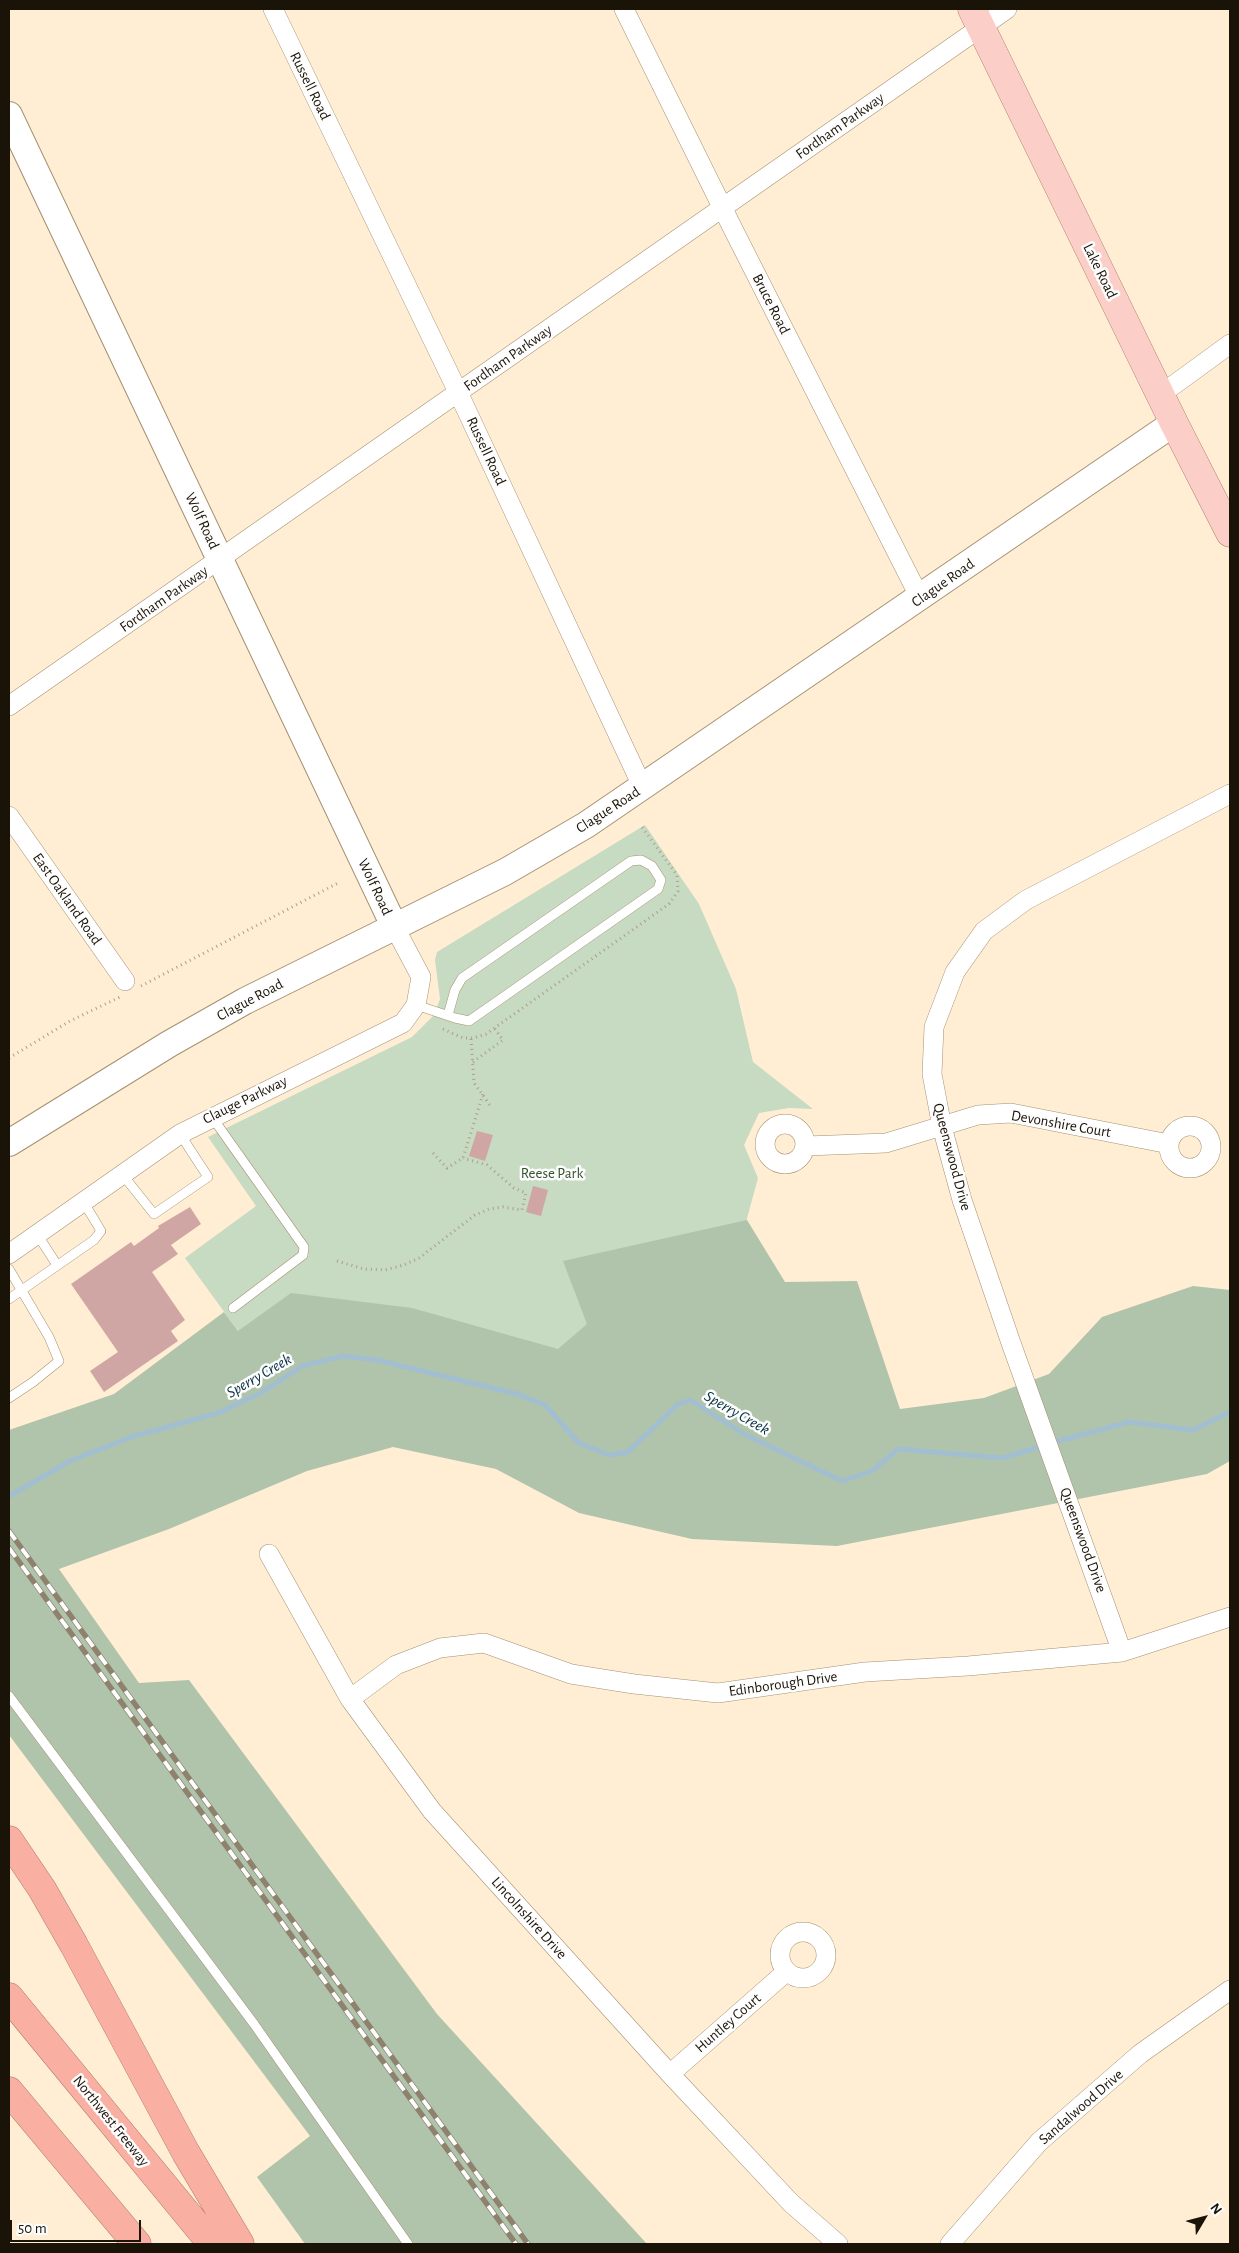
<!DOCTYPE html>
<style>
body{margin:0}
#map{position:relative;width:1239px;height:2253px;overflow:hidden;background:#ffeed3;font-family:"Alegreya Sans",sans-serif}
canvas{display:block}
.frame{position:absolute;inset:0;border:10px solid #1a1307;pointer-events:none}
.north{position:absolute;left:1179px;top:2193px;width:50px;height:50px;-webkit-text-stroke:4px #fdfdfd;paint-order:stroke;rotate:53deg;font-size:14px;font-weight:700;line-height:20px;text-align:center;color:#1a1307}
.north::after{content:'';display:block;margin:auto;width:18px;height:22px;background:#1a1307;clip-path:polygon(50% 0,100% 100%,50% 72%,0 100%)}
.scale{position:absolute;left:10px;top:2220px;width:131px;height:22px;box-sizing:border-box;border:2px solid #1a1307;border-top:0;padding-left:6px;font-size:15px;line-height:18px;white-space:nowrap;color:#1a1307;-webkit-text-stroke:4px #fdfdfd;paint-order:stroke}
</style>
<div id="map">
<canvas width="1239" height="2253"></canvas>
<div class="frame"></div>
<div class="north">N</div>
<div class="scale">50 m</div>
</div>
<script>
const context = document.querySelector('canvas').getContext('2d');
context.lineJoin = 'round';
function fill(path, color) { context.fillStyle = color; context.fill(path, 'evenodd'); }
const toPath = rows => new Path2D(rows.map(r => 'M' + r).join(''));
function trace(path, color, width, dash) { context.strokeStyle = color; context.lineWidth = width; context.lineCap = dash ? 'butt' : 'round'; context.setLineDash(dash || []); context.stroke(path); }
function drawText(font, color, halo, rows, align = 'center') {
  context.font = font + ' "Alegreya Sans",sans-serif'; context.lineWidth = 5; context.setLineDash([]); context.textBaseline = 'middle'; context.strokeStyle = halo; context.fillStyle = color; for (const [text, x, y, turn = 0] of rows) {
    context.save(); context.translate(x, y); context.rotate((+turn || 0) * Math.PI / 180); context.textAlign = isNaN(turn) ? turn : align; if (halo) context.strokeText(text, 0, 0); context.fillText(text, 0, 0); context.restore();
  }
}
fill(toPath([
 [645,825,699,904,736,989,753,1062,813,1109,789,1108,759,1113,744,1145,758,1178,733,1270,732,1390,238,1331,185,1258,256,1206,208,1137,412,1037,434,1015,440,999,435,960,437,952]
]), '#c7dac2');
fill(toPath([
 [747,1220,785,1282,857,1281,900,1409,984,1398,1049,1374,1102,1317,1193,1286,1230,1290,1230,1461,1207,1474,837,1546,692,1539,579,1513,496,1469,393,1447,307,1471,169,1529,59,1569,139,1683,189,1680,437,2014,647,2244,305,2244,257,2177,310,2136,9,1735,9,1430,114,1394,224,1312,238,1331,291,1293,412,1308,558,1349,587,1324,563,1261]
]), '#b0c3ab');
trace(toPath([
 [1051,1443,1129,1422,1193,1430,1230,1412],
 [11,1495,70,1461,131,1437,218,1413,261,1393,302,1366,343,1356,377,1360,517,1394,545,1405,579,1443,609,1455,628,1452,677,1405,690,1400,744,1434,842,1481,872,1471,898,1449,1002,1458,1043,1446]
]), '#a2bfd1', 5);
fill(toPath([
 [477,1131,493,1135,485,1161,469,1156],
 [533,1186,548,1190,541,1216,526,1212],
 [190,1207,201,1224,171,1245,178,1254,152,1272,185,1320,171,1331,178,1341,104,1392,90,1371,118,1352,71,1284,131,1242,134,1246,159,1228,158,1226]
]), '#cfa6a3');
const lane = toPath([
 [416,1005,455,1018,469,1021,658,889,661,880,652,866,641,860,631,861,462,978,455,990,448,1015],
 [212,1117,304,1247,303,1255,233,1308],
 [122,1174,154,1214,208,1177,180,1134],
 [37,1234,57,1265],
 [9,1269,49,1337,59,1361,33,1382,9,1398],
 [9,1299,94,1240,101,1231,83,1201],
 [9,1696,254,2024,408,2244]
]);
const street = toPath([
 [273,9,458,392,643,788],
 [624,9,732,227,920,598],
 [1160,395,1230,344],
 [9,706,1007,9],
 [9,816,125,981],
 '765 1144a20 20 0 1 1 40 0a20 20 0 1 1-40 0Z',
 '1169 1147a21 21 0 1 1 42 0a21 21 0 1 1-42 0Z',
 [806,1146,886,1143,978,1115,1011,1113,1169,1144],
 [9,1254,180,1134,403,1023,416,1005,421,977,395,928],
 [269,1554,350,1699,432,1811,670,2074,791,2203,838,2244],
 [1122,1652,1011,1343,962,1200,942,1127,932,1074,934,1027,955,972,984,931,1026,900,1230,794],
 [350,1699,396,1665,440,1648,484,1643,571,1674,634,1684,718,1693,865,1672,968,1666,1122,1652,1230,1617],
 '780 1955a23 23 0 1 1 46 0a23 23 0 1 1-46 0Z',
 [670,2074,786,1972],
 [950,2244,1039,2142,1140,2054,1230,1990]
]);
const secondary = toPath([
 [9,115,395,928],
 [9,1143,169,1044,245,1001,505,872,586,825,1174,423]
]);
const primary = toPath([
 [972,9,1174,423,1230,533]
]);
const highway = toPath([
 [9,1840,42,1889,74,1945,186,2153,240,2244],
 [9,1997,212,2244],
 [9,2091,137,2244]
]);
trace(lane, '#a59172', 10);
trace(street, '#a59172', 20);
trace(secondary, '#a59172', 28);
trace(primary, '#ab786c', 29);
trace(highway, '#ab786c', 29);
trace(toPath([
 [141,986,338,883],
 [443,1029,463,1038,474,1038,486,1034,669,904,678,891,677,875,642,827],
 [471,1039,474,1083,492,1108],
 [9,1058,70,1021,120,997],
 [473,1062,503,1040,494,1028],
 [433,1153,447,1168,463,1158,483,1094],
 [337,1261,364,1269,385,1270,404,1265,419,1258,475,1215,489,1209,503,1207,522,1210,526,1193,514,1188,487,1165,463,1158]
]), '#ac9f89', 3, [1, 4]);
trace(lane, '#fff', 9);
trace(street, '#fff', 19);
trace(secondary, '#fff', 26);
trace(primary, '#fbcfc7', 28);
trace(highway, '#f9afa2', 28);
const rail = toPath([
 [9,1531,528,2244],
 [9,1548,516,2244]
]);
trace(rail, '#8e826e', 5.5);
trace(rail, '#fdfdfd', 4, [11]);
drawText('15px', '#1a1307', '#fdfdfd', [
 ["Russell Road",310,86,64],
 ["Fordham Parkway",840,126,-35],
 ["Lake Road",1100,271,64],
 ["Bruce Road",771,304,63],
 ["Fordham Parkway",508,358,-35],
 ["Russell Road",486,451,65],
 ["Wolf Road",202,521,65],
 ["Clague Road",943,583,-35],
 ["Fordham Parkway",164,599,-35],
 ["Clague Road",608,810,-33],
 ["Wolf Road",375,887,65],
 ["East Oakland Road",67,899,55],
 ["Clague Road",250,1000,-28],
 ["Clauge Parkway",245,1100,-26],
 ["Devonshire Court",1061,1124,10],
 ["Queenswood Drive",952,1157,75],
 ["Queenswood Drive",1083,1540,70],
 ["Edinborough Drive",783,1684,-8],
 ["Lincolnshire Drive",529,1918,48],
 ["Huntley Court",728,2023,-41],
 ["Sandalwood Drive",1081,2107,-41],
 ["Northwest Freeway",111,2121,51]
]);
drawText('15px', '#34522c', '#fdfdfd', [
 ["Reese Park",552,1173]
]);
drawText('italic 16px', '#063043', '#fdfdfd', [
 ["Sperry Creek",259,1376,-30],
 ["Sperry Creek",737,1413,30]
]);
</script>
